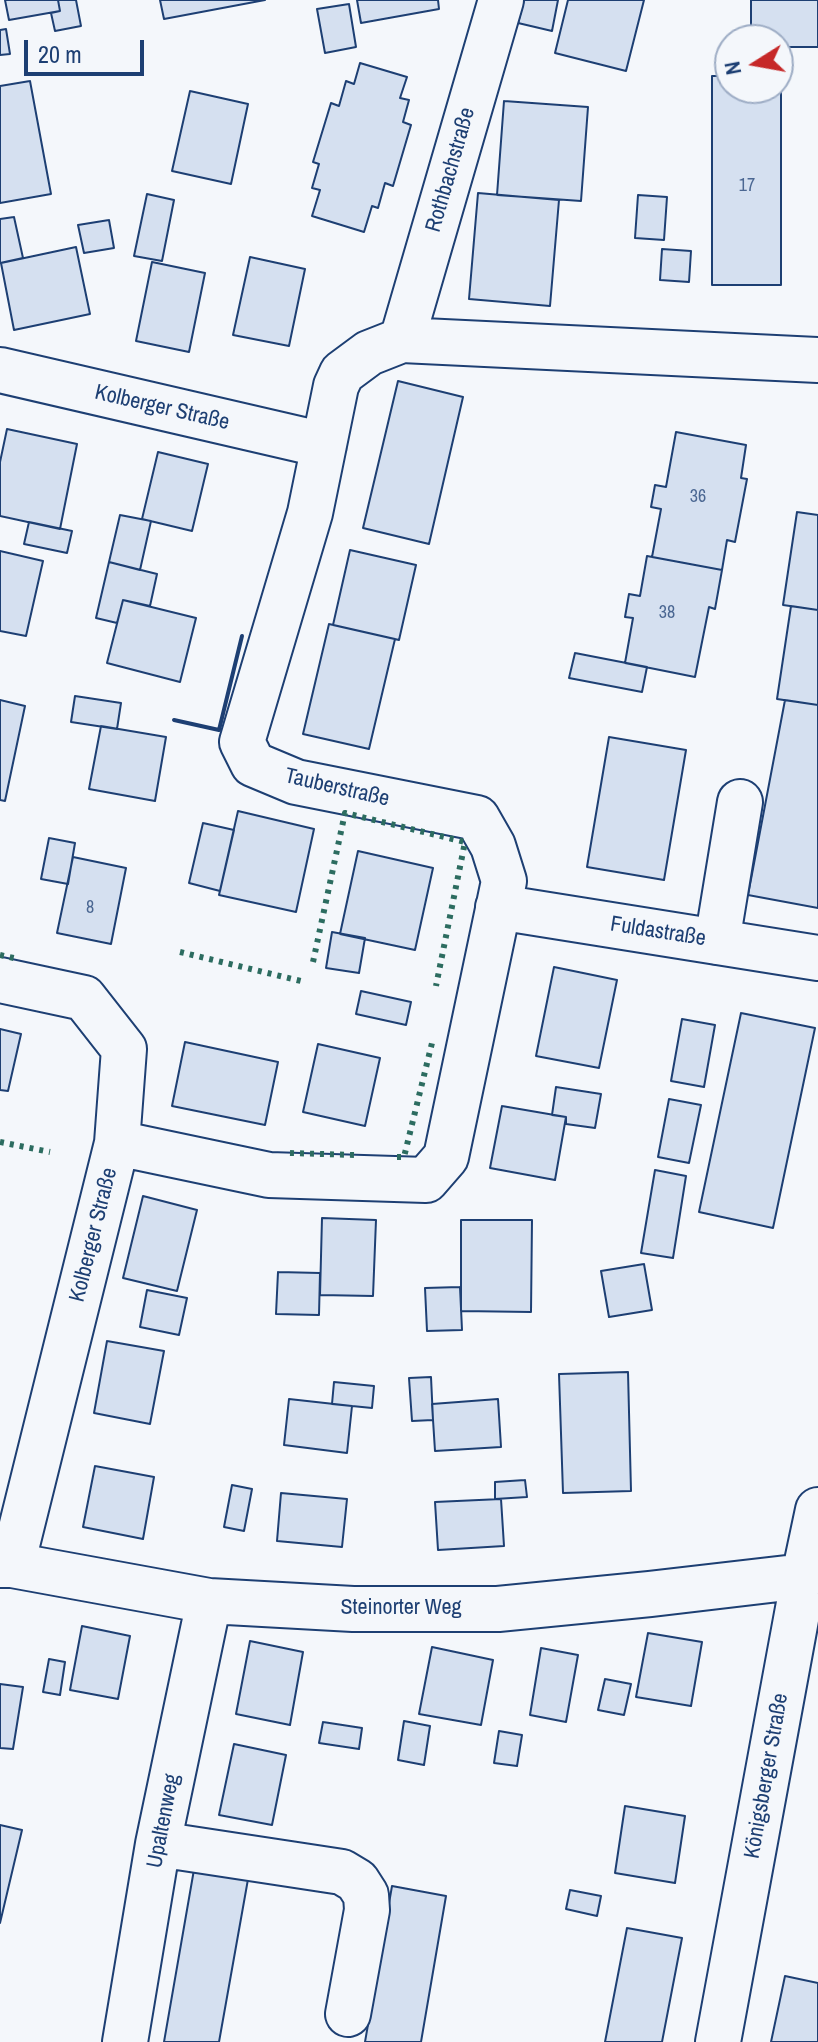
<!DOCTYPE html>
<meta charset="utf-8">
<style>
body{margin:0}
#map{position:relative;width:818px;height:2042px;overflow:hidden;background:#f4f7fb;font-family:"Archivo Narrow",sans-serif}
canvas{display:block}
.north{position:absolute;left:714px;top:24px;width:80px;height:80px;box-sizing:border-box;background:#f4f7fb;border:2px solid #9eadc5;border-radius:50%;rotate:259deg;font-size:22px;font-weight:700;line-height:32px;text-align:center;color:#1d3f73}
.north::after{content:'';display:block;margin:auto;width:28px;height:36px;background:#c62828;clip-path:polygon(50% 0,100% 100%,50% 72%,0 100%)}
.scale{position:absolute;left:24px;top:40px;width:120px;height:36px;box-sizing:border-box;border:4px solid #1d3f73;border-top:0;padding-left:10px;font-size:24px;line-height:28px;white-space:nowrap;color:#1d3f73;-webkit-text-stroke:6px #f4f7fb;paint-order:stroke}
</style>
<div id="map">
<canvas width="818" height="2042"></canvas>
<div class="north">N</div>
<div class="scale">20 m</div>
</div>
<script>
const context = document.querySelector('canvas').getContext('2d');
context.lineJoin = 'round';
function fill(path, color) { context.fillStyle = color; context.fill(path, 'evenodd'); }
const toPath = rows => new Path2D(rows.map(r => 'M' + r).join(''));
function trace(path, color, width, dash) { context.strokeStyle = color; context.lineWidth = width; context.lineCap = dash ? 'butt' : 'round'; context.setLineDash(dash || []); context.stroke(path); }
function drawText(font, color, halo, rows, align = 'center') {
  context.font = font + ' "Archivo Narrow",sans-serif'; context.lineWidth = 6; context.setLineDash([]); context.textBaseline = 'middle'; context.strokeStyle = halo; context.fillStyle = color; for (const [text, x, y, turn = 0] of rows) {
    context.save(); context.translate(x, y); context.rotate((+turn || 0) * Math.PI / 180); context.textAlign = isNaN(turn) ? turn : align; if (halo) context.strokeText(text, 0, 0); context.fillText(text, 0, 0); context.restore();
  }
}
const building = toPath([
 [5,0,58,0,60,11,9,20,5,0],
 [58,0,76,0,81,26,55,31,51,13,60,11,58,0],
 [160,0,265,0,164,19,160,0],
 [357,0,438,0,439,9,361,23,357,0],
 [524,0,558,0,552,31,518,23,524,0],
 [568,0,644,0,626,71,555,53,568,0],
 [751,0,818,0,818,47,778,47,778,40,751,40,751,0],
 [349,4,356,47,325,53,317,9,349,4],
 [6,29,10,54,0,55,0,30,6,29],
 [360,63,407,77,400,98,409,100,403,122,411,125,393,186,385,183,378,208,372,206,364,232,312,216,320,190,312,188,319,164,313,162,331,103,339,106,346,81,354,84,360,63],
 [712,76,730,76,730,88,778,88,778,77,781,77,781,285,712,285,712,76],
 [30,81,51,194,0,203,0,86,30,81],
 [190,91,248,104,231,184,172,171,190,91],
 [504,101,588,107,581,201,497,195,504,101],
 [478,193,559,200,550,306,469,299,478,193],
 [147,194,174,200,162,261,134,256,147,194],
 [638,195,667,197,664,240,635,238,638,195],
 [14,217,23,258,0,263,0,219,14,217],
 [109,220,114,248,84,253,78,225,109,220],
 [76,247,90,314,14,330,1,263,76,247],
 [662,249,691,251,689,282,660,280,662,249],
 [250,257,305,269,289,346,233,335,250,257],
 [152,262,205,273,189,352,136,341,152,262],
 [398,381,463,397,429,544,363,528,398,381],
 [7,429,77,444,60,529,0,516,0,462,7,429],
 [676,432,746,445,741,478,747,479,735,542,727,540,722,570,652,557,661,509,651,507,655,485,666,487,676,432],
 [158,452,208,464,192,531,142,519,158,452],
 [797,512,818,515,818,610,783,605,797,512],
 [120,515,151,521,140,570,109,562,120,515],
 [29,522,72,531,67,553,24,544,29,522],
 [350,550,416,565,399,640,333,625,350,550],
 [0,551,43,561,26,636,0,631,0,551],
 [647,556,722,570,715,609,709,607,695,677,625,663,633,618,625,617,629,594,640,596,647,556],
 [109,562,157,574,150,606,123,600,117,623,96,618,109,562],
 [123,600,196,618,180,682,107,663,123,600],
 [791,606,818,610,818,705,777,699,791,606],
 [329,624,395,639,369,749,303,734,329,624],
 [575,653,647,667,642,692,569,678,575,653],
 [75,696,121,703,117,729,71,722,75,696],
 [0,700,25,706,5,801,0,800,0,700],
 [785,700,818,705,818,908,748,895,785,700],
 [101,726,166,737,155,801,89,789,101,726],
 [609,737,686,750,664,880,587,867,609,737],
 [238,811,314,829,296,912,219,895,238,811],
 [203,823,234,830,220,891,189,883,203,823],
 [49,838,75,843,68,884,41,879,49,838],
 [358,851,433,868,415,950,340,934,358,851],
 [73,857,126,868,111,944,57,933,73,857],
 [332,932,365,938,359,973,326,968,332,932],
 [554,967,617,980,599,1068,536,1056,554,967],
 [361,991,411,1002,406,1025,356,1014,361,991],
 [741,1013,815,1028,773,1228,699,1212,741,1013],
 [682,1019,715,1025,704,1087,671,1081,682,1019],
 [0,1029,21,1034,8,1091,0,1090,0,1029],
 [185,1042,278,1062,265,1125,172,1106,185,1042],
 [318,1044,380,1058,365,1126,303,1112,318,1044],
 [556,1087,601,1094,595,1128,566,1124,566,1117,552,1115,556,1087],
 [669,1099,701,1105,689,1163,658,1157,669,1099],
 [502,1106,566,1117,555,1180,490,1168,502,1106],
 [655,1170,686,1176,673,1258,641,1253,655,1170],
 [143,1196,197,1210,177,1291,123,1278,143,1196],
 [322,1218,376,1220,373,1296,320,1295,322,1218],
 [461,1220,532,1220,531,1312,461,1311,461,1220],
 [644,1264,652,1310,609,1317,601,1271,644,1264],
 [278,1272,320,1273,319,1315,276,1314,278,1272],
 [460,1287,462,1330,427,1331,425,1288,460,1287],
 [147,1290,187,1298,179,1335,140,1327,147,1290],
 [107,1341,164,1351,150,1424,94,1413,107,1341],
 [628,1372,631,1491,563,1493,559,1374,628,1372],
 [431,1377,433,1420,412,1421,409,1378,431,1377],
 [334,1382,374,1386,372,1408,332,1404,334,1382],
 [289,1399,352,1406,347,1453,284,1445,289,1399],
 [498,1399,501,1447,435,1451,432,1404,498,1399],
 [95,1466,154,1477,143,1539,83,1527,95,1466],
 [525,1480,527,1497,495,1499,495,1482,525,1480],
 [232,1485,252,1489,244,1531,224,1527,232,1485],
 [281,1493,347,1499,342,1547,277,1541,281,1493],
 [501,1499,504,1546,438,1550,435,1502,501,1499],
 [82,1626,130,1636,118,1699,70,1690,82,1626],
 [648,1633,702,1642,691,1706,636,1697,648,1633],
 [250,1641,303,1652,290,1725,236,1714,250,1641],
 [432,1647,493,1660,481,1725,419,1714,432,1647],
 [541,1648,578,1655,566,1722,530,1715,541,1648],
 [49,1659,65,1662,60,1695,43,1692,49,1659],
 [605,1679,631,1684,624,1715,598,1710,605,1679],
 [0,1684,23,1687,13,1749,0,1748,0,1684],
 [404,1721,430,1726,424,1765,398,1760,404,1721],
 [323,1722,362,1728,359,1749,319,1743,323,1722],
 [499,1731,522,1735,517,1766,494,1763,499,1731],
 [234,1744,286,1755,272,1825,219,1815,234,1744],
 [625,1806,685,1816,675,1883,615,1873,625,1806],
 [0,1825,22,1830,0,1923,0,1825],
 [196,1858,250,1868,219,2042,164,2042,196,1858],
 [392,1886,446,1896,421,2042,365,2042,392,1886],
 [570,1890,601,1896,597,1916,566,1909,570,1890],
 [627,1928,682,1938,662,2042,605,2042,627,1928],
 [785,1976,818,1983,818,2042,771,2042,785,1976]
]);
fill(building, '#d5e0f0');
trace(building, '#1d3f73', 2);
const minor = toPath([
 [402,340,501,0],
 [0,370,324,445],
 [498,907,818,958],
 [717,942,740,802],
 [0,980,84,998,124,1049,117,1143,12,1565],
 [117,1143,269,1175,426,1180,446,1157,504,881,493,846,477,818,296,782,253,764,242,742,310,513,336,386,342,373,369,353,402,340,818,360],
 [0,1565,12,1565,209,1601,353,1609,498,1609,650,1594,804,1576],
 [158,1844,342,1872,357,1881,366,1895,367,1910,348,2014],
 [125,2042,158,1844,209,1601],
 [718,2042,804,1576,818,1510]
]);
trace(minor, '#1d3f73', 48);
trace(minor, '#f4f7fb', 44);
trace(toPath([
 [180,952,301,981],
 [0,955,18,959],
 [313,962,345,813,465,842,436,986],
 [0,1142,50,1152],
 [290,1153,354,1155],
 [397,1157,404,1157,432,1043]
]), '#2c6c60', 6, [4, 6]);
trace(toPath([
 [174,720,219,730,242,636]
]), '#1d3f73', 4);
drawText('18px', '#4b6792', null, [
 ["17",747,186],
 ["36",698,497],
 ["38",667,613],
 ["8",90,908]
]);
drawText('22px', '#1d3f73', '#f4f7fb', [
 ["Rothbachstraße",451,170,-74],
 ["Kolberger Straße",162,408,13],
 ["Tauberstraße",337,788,13],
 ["Fuldastraße",658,932,9],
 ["Kolberger Straße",94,1235,-76],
 ["Steinorter Weg",401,1608],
 ["Königsberger Straße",767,1776,-80],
 ["Upaltenweg",164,1821,-79]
]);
</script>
